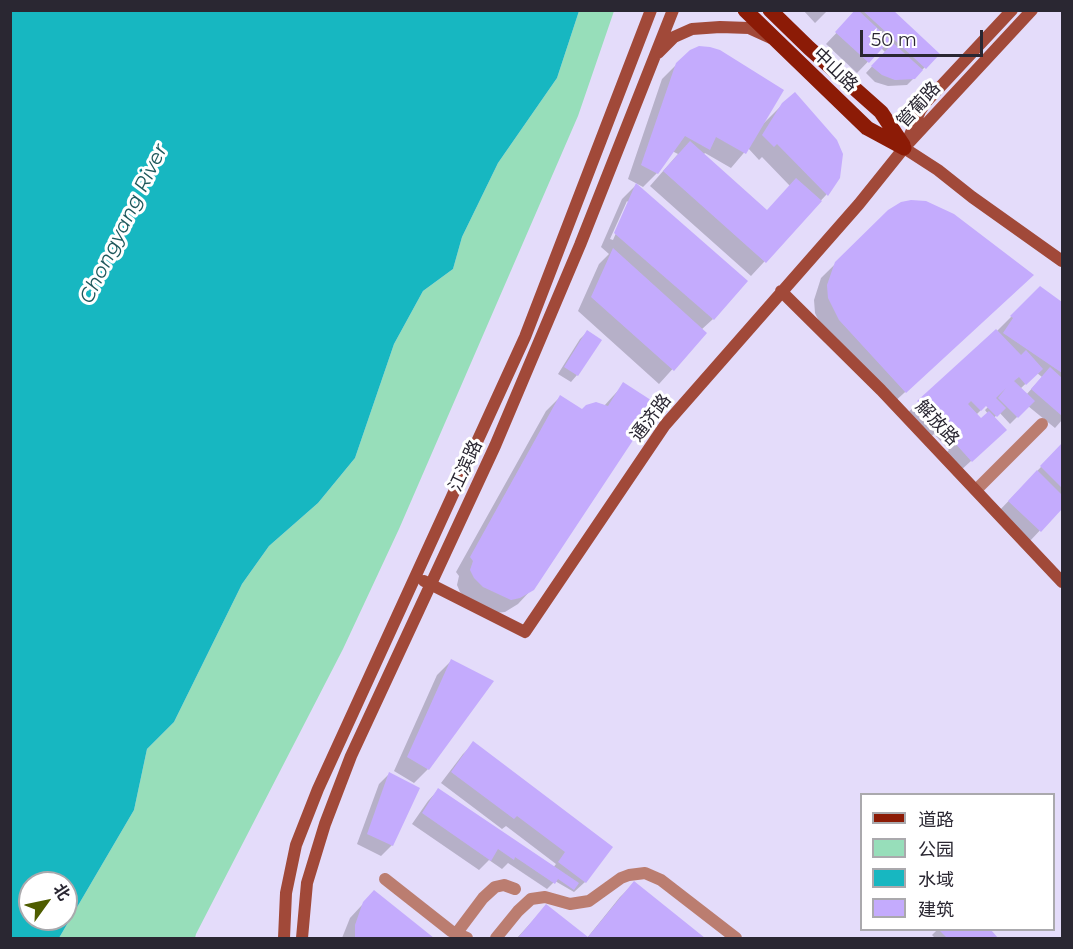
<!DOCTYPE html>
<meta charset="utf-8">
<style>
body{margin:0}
#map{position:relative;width:1073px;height:949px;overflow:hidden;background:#e4dcfa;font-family:Montserrat,"Noto Sans SC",sans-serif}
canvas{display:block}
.frame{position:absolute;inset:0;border:12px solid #2a2732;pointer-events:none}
.legend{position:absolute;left:860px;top:793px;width:195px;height:138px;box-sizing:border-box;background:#fff;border:2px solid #aaa9ad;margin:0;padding:8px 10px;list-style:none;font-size:18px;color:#2a2732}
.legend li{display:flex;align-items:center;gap:12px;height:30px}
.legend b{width:30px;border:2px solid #aaa9ad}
.north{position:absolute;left:18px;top:871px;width:60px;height:60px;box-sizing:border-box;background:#fff;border:2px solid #aaa9ad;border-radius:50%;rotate:57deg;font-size:16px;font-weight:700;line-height:24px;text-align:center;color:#2a2732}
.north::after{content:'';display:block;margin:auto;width:21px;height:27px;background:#4f5d00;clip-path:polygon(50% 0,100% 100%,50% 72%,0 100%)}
.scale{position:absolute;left:860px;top:30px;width:123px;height:27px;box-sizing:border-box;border:3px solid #2a2732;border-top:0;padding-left:8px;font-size:18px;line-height:21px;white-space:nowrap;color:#2a2732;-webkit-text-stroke:4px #fff;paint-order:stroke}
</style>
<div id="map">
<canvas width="1073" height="949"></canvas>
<div class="frame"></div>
<ul class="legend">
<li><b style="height:8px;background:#8c1b06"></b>道路</li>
<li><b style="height:16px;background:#97deba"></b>公园</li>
<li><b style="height:16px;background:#17b7c1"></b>水域</li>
<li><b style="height:16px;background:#c4abfd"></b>建筑</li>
</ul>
<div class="north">北</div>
<div class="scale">50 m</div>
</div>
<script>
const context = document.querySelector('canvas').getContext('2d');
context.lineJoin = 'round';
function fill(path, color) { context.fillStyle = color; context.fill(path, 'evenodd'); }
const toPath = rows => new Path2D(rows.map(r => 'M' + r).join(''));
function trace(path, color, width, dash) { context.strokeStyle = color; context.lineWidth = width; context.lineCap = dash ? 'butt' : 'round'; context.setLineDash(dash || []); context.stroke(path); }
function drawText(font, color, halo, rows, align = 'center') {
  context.font = font + ' Montserrat,"Noto Sans SC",sans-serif'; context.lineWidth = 6; context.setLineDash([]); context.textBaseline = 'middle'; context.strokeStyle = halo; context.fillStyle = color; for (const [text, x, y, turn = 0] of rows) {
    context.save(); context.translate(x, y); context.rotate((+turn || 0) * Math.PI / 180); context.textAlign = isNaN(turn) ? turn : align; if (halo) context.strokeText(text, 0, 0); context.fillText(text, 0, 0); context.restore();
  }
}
fill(toPath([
 [579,11,614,11,578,116,399,529,343,649,196,934,195,938,59,938,134,810,147,749,174,722,242,584,269,546,318,503,355,458,394,344,423,291,453,269,462,237,498,163,557,78]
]), '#97deba');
fill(toPath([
 [10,11,579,11,557,78,498,163,462,237,453,269,423,291,394,344,355,458,318,503,269,546,242,584,174,722,147,749,134,810,59,938,11,938],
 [30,883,66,883,66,919,30,919]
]), '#17b7c1');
fill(toPath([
 [803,10,828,10,815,23],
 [858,10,891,10,938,54,907,85,888,86,875,82,866,73,885,52,881,48,857,73,826,44],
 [677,64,764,123,783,104,839,177,826,195,751,276,650,186,678,154,672,151,657,173,643,187,628,179,662,79],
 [748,148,759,160,762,157,790,186,766,212,703,155,705,153,731,168],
 [636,185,713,319,701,330,705,333,659,384,578,311,599,264,609,254,601,247,622,199],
 [627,201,629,203,613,240,610,239],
 [889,211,1018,288,891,405,825,334,815,313,814,300,821,278],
 [1040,288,1062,304,1062,420,1055,428,1028,406,1010,424,999,412,994,418,994,440,960,471,945,454,949,450,934,434,926,441,904,416,997,331],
 [1037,373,1042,377,1026,395,1020,389],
 [992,399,994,401,985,410,988,414,981,420,976,415],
 [587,332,577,375,571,382,558,374,580,339],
 [624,384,532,589,518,604,505,612,496,613,469,601,460,592,457,585,459,576,456,572,546,411,560,397,582,411,604,406],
 [1062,445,1062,507,1029,542,998,512],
 [451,661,428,769,414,783,394,771,437,675],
 [474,743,611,847,585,882,574,892,555,881,547,889,508,863,502,869,489,860,479,870,412,824,428,801,438,790,553,868,556,864,506,826,502,829,441,783,463,754],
 [389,774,392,845,381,856,357,844,379,784],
 [634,883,703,938,517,938,546,906,587,938,620,897],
 [374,892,431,938,342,938,350,918],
 [937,930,989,930,996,938,935,938,932,935]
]), '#0003');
fill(toPath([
 [855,10,858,10,890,40,869,63,835,32],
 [862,10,893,10,940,54,926,69],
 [893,43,923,70,915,79,895,80,882,75,871,66],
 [699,46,710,47,720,50,784,90,746,154,716,137,710,150,685,136,658,174,641,165,676,63,690,50],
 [795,92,837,140,843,154,840,178,828,196,777,144,774,147,762,135,782,103],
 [690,141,767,210,796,178,822,201,766,263,663,171],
 [636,183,748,281,714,320,614,233],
 [911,200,926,201,954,214,1034,275,906,393,839,320,828,298,827,285,835,262,888,210,901,202],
 [613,248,707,333,674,371,591,297],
 [1040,286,1062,302,1062,373,1003,333,1013,318,1010,316],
 [996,329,1021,355,1026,350,1043,369,1026,385,1019,377,1014,381,1035,401,1018,418,998,398,1006,388,996,398,1006,408,997,417,986,406,981,411,971,401,968,404,981,418,989,411,1007,430,972,462,917,401],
 [587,330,602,340,578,376,564,367],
 [1050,367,1062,378,1062,416,1031,389],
 [623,382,657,404,534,590,520,598,511,600,483,587,474,578,470,570,473,561,470,557,560,395,582,409,586,405,596,402,608,406],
 [1062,443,1062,488,1040,466],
 [1037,470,1062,495,1062,509,1041,532,1008,501],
 [451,659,494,681,429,770,407,757],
 [473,741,613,847,586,883,558,862,565,852,517,816,514,819,451,772],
 [389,772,420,788,393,846,367,834],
 [438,788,579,883,574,890,558,879,555,884,515,857,514,860,498,849,491,861,422,813],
 [634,881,705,938,518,938,546,904,588,937],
 [374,890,434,938,355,938,355,925,363,902],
 [939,930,991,930,998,938,947,938]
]), '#c4abfd');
trace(toPath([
 [976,490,1042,424],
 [385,879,451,931,467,938],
 [456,934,483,898,495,887,504,885,515,889],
 [496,938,518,911,531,899,545,897,570,904,589,901,621,878,629,875,645,873,661,880,736,938]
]), '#bb7d70', 12);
trace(toPath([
 [658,53,674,37,692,29,720,27,749,28,771,38],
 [907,142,920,111,926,102,1012,10],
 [904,148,938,170,972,197,1062,261],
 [781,291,881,390,1062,582],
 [424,581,525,632,665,425,859,204,904,148,1032,10],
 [284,938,286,893,296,845,318,789,525,337,651,10],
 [302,938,307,883,325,824,351,756,495,446,580,245,673,10]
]), '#a14939', 12);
trace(toPath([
 [745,10,867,128,904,148],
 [770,10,809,48,881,112,903,145]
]), '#8c1b06', 15);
drawText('18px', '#2a2732', '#fff', [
 ["中山路",835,70,44],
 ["管葡路",919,105,-48],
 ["通济路",651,418,-53],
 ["解放路",937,423,47],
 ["江滨路",466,466,-65]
]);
drawText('italic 20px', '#1e585c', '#fff', [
 ["Chongyang River",124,224,-64]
]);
</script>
